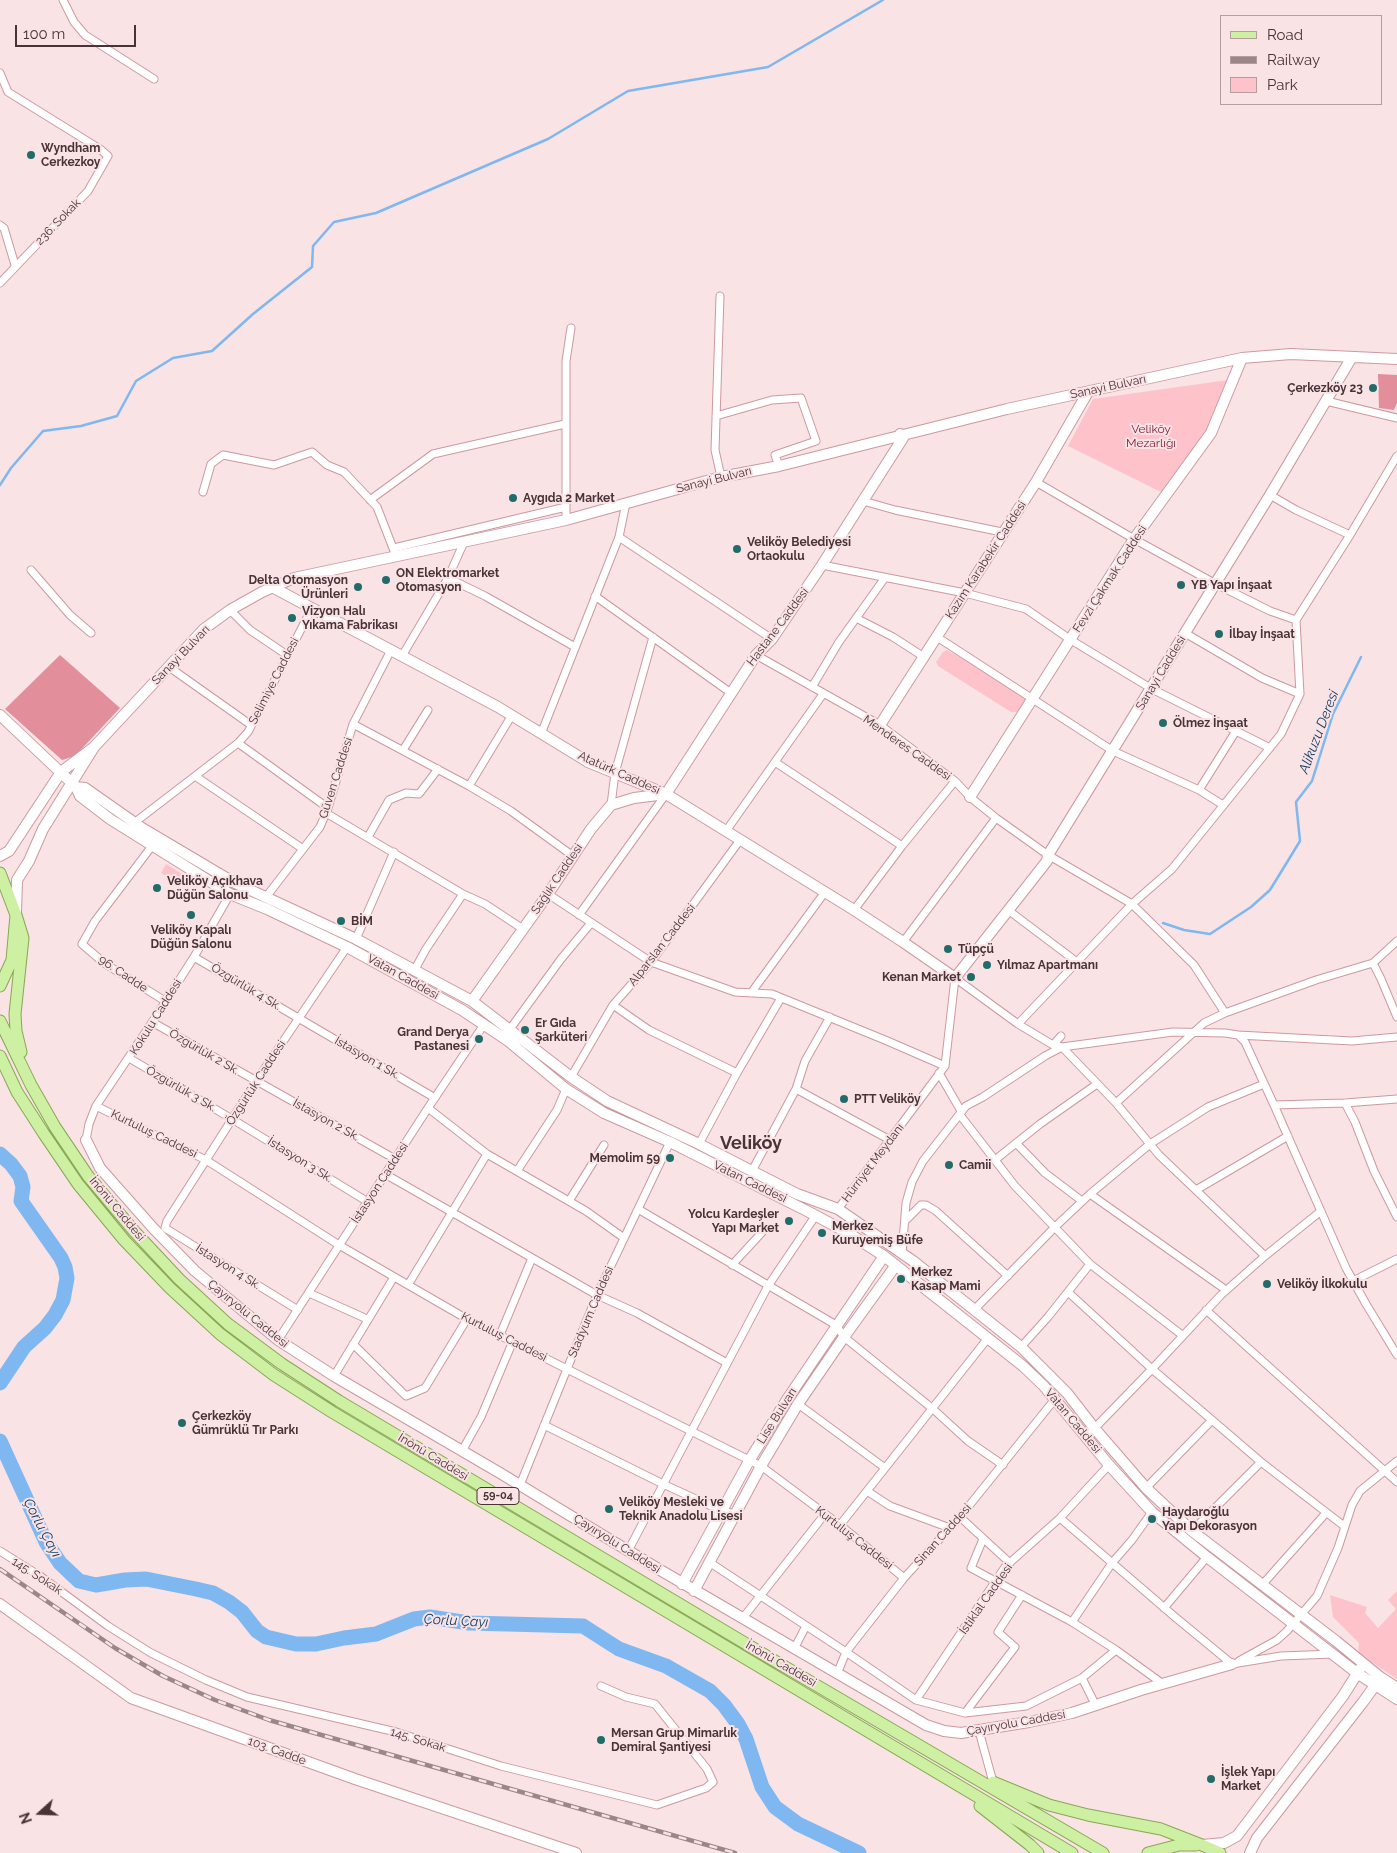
<!DOCTYPE html>
<meta charset="utf-8">
<style>
body{margin:0}
#map{position:relative;width:1397px;height:1853px;overflow:hidden;background:#f9e3e5;font-family:Raleway,sans-serif}
canvas{display:block}
.legend{position:absolute;left:1220px;top:15px;width:162px;height:90px;box-sizing:border-box;background:#f9e3e5;border:1px solid #b39d9f;margin:0;padding:6px 9px;list-style:none;font-size:15px;color:#493336}
.legend li{display:flex;align-items:center;gap:10px;height:25px}
.legend b{width:25px;border:1px solid #b39d9f}
.north{position:absolute;left:15px;top:1788px;width:50px;height:50px;-webkit-text-stroke:4px #f9e3e5;paint-order:stroke;rotate:250deg;font-size:14px;font-weight:700;line-height:20px;text-align:center;color:#493336}
.north::after{content:'';display:block;margin:auto;width:18px;height:22px;background:#493336;clip-path:polygon(50% 0,100% 100%,50% 72%,0 100%)}
.scale{position:absolute;left:15px;top:25px;width:121px;height:22px;box-sizing:border-box;border:2px solid #493336;border-top:0;padding-left:6px;font-size:15px;line-height:18px;white-space:nowrap;color:#493336;-webkit-text-stroke:4px #f9e3e5;paint-order:stroke}
</style>
<div id="map">
<canvas width="1397" height="1853"></canvas>
<ul class="legend">
<li><b style="height:6px;background:#cdf0a3"></b>Road</li>
<li><b style="height:6px;background:#9c8688"></b>Railway</li>
<li><b style="height:14px;background:#fec2ca"></b>Park</li>
</ul>
<div class="north">N</div>
<div class="scale">100 m</div>
</div>
<script>
const context = document.querySelector('canvas').getContext('2d');
context.lineJoin = 'round';
function fill(path, color) { context.fillStyle = color; context.fill(path, 'evenodd'); }
const toPath = rows => new Path2D(rows.map(r => 'M' + r).join(''));
function trace(path, color, width, dash) { context.strokeStyle = color; context.lineWidth = width; context.lineCap = dash ? 'butt' : 'round'; context.setLineDash(dash || []); context.stroke(path); }
function drawText(font, color, halo, rows, align = 'center') {
  context.font = font + ' Raleway,sans-serif'; context.lineWidth = 4; context.setLineDash([]); context.textBaseline = 'middle'; context.strokeStyle = halo; context.fillStyle = color; for (const [text, x, y, turn = 0] of rows) {
    context.save(); context.translate(x, y); context.rotate((+turn || 0) * Math.PI / 180); context.textAlign = isNaN(turn) ? turn : align; if (halo) context.strokeText(text, 0, 0); context.fillText(text, 0, 0); context.restore();
  }
}
fill(toPath([
 [1235,379,1209,430,1165,494,1068,446,1093,399],
 [947,650,1024,694,1026,700,1017,712,1011,712,938,666,936,662,943,652],
 [166,864,184,875,179,884,161,873],
 [1397,1591,1397,1679,1358,1653,1359,1643,1333,1617,1330,1595,1367,1607,1365,1613,1378,1628,1396,1609,1388,1600]
]), '#fec2ca');
fill(toPath([
 [1378,374,1397,375,1397,403,1394,410,1379,408],
 [60,655,120,708,75,756,62,760,5,709]
]), '#e28e9b');
trace(toPath([
 [0,485,11,468,43,431,81,426,117,416,136,381,173,358,212,351,253,314,312,267,313,246,334,222,376,213,548,139,628,91,768,67,883,0],
 [1163,923,1184,930,1210,934,1251,907,1270,890,1300,841,1296,802,1312,781,1333,714,1361,657]
]), '#7fb7f1', 2.5);
trace(toPath([
 [0,1154,11,1164,20,1176,23,1187,21,1201,61,1258,65,1267,67,1278,63,1300,55,1315,45,1328,24,1347,0,1383],
 [0,1441,46,1542,60,1563,79,1581,96,1585,125,1580,146,1579,196,1589,213,1593,229,1602,242,1612,257,1631,266,1637,296,1644,316,1644,344,1638,376,1634,414,1619,430,1617,469,1623,583,1626,619,1649,666,1666,710,1691,724,1705,738,1724,746,1739,762,1787,775,1807,798,1824,859,1853]
]), '#7fb7f1', 15);
const street = toPath([
 [63,0,74,22,85,35,154,79],
 [0,73,8,92,100,149,108,156,88,191,0,283],
 [0,225,4,228,15,265],
 [720,296,715,450,721,477],
 [1326,401,1397,418],
 [716,416,772,400,801,398,816,441,775,455,779,466],
 [1036,482,1134,539,1216,584,1270,611,1296,620],
 [203,492,211,464,223,455,274,465,312,452,327,465,344,472,377,507,396,556],
 [1270,495,1296,510,1350,535],
 [370,500,433,454,565,424],
 [863,501,895,510,1002,532],
 [566,520,566,361,571,328],
 [619,537,772,639],
 [394,548,566,507],
 [822,565,965,593,1026,609,1071,640,1152,689,1270,748],
 [31,570,70,615,91,633],
 [448,578,485,596,575,647],
 [595,596,731,693],
 [230,610,250,630,287,655],
 [856,618,893,637,924,657],
 [1185,633,1262,678,1300,694],
 [937,637,1113,751,1199,790,1223,805],
 [756,655,880,725,955,781,970,797,996,818,1048,855,1132,904,1194,965,1225,1013],
 [402,656,448,578,464,542],
 [169,667,251,725],
 [812,687,839,642,884,579],
 [353,724,469,786,511,811,573,856],
 [541,734,619,537,626,503],
 [238,743,328,808],
 [403,750,428,710],
 [775,762,902,846],
 [195,776,303,849],
 [469,786,512,715],
 [1199,790,1236,731],
 [611,805,615,773,653,637],
 [326,813,463,894,485,904,523,929],
 [134,823,238,743,248,732,312,608],
 [726,831,823,694],
 [368,837,389,800,406,793,419,794,438,769],
 [152,846,95,921,82,944,104,963,165,1001],
 [548,894,651,962,735,992,772,994,885,1040,945,1066],
 [266,897,320,827,328,808,353,724,391,650],
 [854,910,902,846,955,781],
 [1008,910,1077,962],
 [579,915,666,794],
 [356,939,394,852],
 [903,942,996,818],
 [194,957,435,1098],
 [1373,963,1381,979,1397,1017],
 [414,971,426,949,463,894],
 [751,993,825,892],
 [613,1005,649,1030,737,1073],
 [152,1022,395,1159],
 [1018,1024,1132,904,1172,869,1281,734,1300,694,1296,620,1350,535,1397,456],
 [510,1029,561,959,591,923],
 [1238,1035,1352,1041,1397,1037],
 [1053,1045,1061,1036],
 [129,1058,232,1119,368,1202],
 [939,1073,961,1111],
 [571,1077,613,1005,651,962,740,840],
 [796,1089,890,1140],
 [1116,1103,1204,1023,1225,1013,1316,980,1373,963,1397,941],
 [1345,1103,1355,1122,1374,1171,1397,1217],
 [1274,1105,1345,1103,1397,1099],
 [96,1106,206,1160,339,1245,467,1319,761,1466,840,1525,904,1578],
 [428,1108,487,1154,586,1211,624,1238],
 [960,1115,1015,1186,1090,1264,1182,1335],
 [86,1140,89,1124,96,1106,155,1018,194,957,230,894],
 [1016,1143,1045,1173,1082,1201],
 [699,1144,737,1073,781,998],
 [995,1160,1040,1124,1097,1084],
 [517,1171,557,1110,566,1089],
 [752,1171,796,1089,805,1061,830,1017],
 [385,1174,597,1295,637,1313,727,1363],
 [1196,1190,1288,1136],
 [1090,1194,1226,1290],
 [569,1201,604,1145],
 [638,1209,836,1325,844,1337,933,1409,968,1441,1003,1465],
 [838,1209,945,1066,955,978,1018,1024,1053,1045,1062,1047,1116,1103,1159,1155,1265,1256],
 [905,1221,921,1205,926,1205,936,1211,1008,1276],
 [902,1254,906,1203,912,1182,923,1161,966,1106,983,1097,1045,1056,1062,1047,1173,1032,1225,1033,1238,1035,1245,1042,1274,1105,1346,1268,1366,1304,1397,1355],
 [732,1265,766,1228],
 [1353,1281,1397,1259],
 [408,1285,487,1154],
 [1068,1292,1152,1369,1212,1420,1261,1462,1344,1526],
 [309,1293,367,1319],
 [298,1310,165,1228,167,1221,259,1077,347,947],
 [974,1310,1055,1227,1090,1194,1150,1144,1208,1107,1264,1084],
 [1206,1310,1397,1482],
 [500,1335,532,1258],
 [278,1340,428,1108,483,1026],
 [353,1344,406,1396,425,1388,467,1319],
 [1021,1347,1048,1317,1090,1264],
 [334,1376,394,1277],
 [798,1404,885,1468],
 [544,1425,663,1484,722,1511,735,1514],
 [1086,1437,1152,1369,1221,1295,1265,1256,1321,1211],
 [462,1451,481,1417,513,1341],
 [520,1485,597,1295,670,1142],
 [1146,1488,1212,1420],
 [867,1491,890,1506,950,1528],
 [960,1517,1010,1563],
 [1060,1518,1175,1617,1232,1664,1281,1656,1333,1654],
 [840,1525,988,1338],
 [1192,1531,1261,1462],
 [983,1539,971,1568,1072,1622,1116,1650,1163,1684],
 [0,1551,40,1576,108,1626,151,1653,206,1680,247,1697,396,1732,501,1766,657,1805,706,1788,713,1782,707,1769,655,1704,626,1697,601,1686],
 [628,1551,768,1286,816,1215],
 [709,1562,846,1652,916,1700,965,1713,1026,1706,1082,1678,1116,1650],
 [1262,1585,1326,1513],
 [1164,1608,1207,1557],
 [742,1619,825,1514],
 [1072,1622,1112,1563,1132,1540,1152,1512],
 [794,1649,806,1626],
 [1239,1661,1277,1640,1287,1631,1317,1596,1338,1548,1352,1505,1360,1491,1397,1461],
 [837,1674,846,1652,904,1578,960,1517,1055,1399],
 [1082,1678,1096,1706],
 [916,1700,1005,1567,1060,1518,1109,1465],
 [965,1713,1015,1647,998,1632,1022,1595],
 [979,1731,993,1782]
]);
const secondary = toPath([
 [272,587,498,707,588,762,666,794,854,910,903,942,955,978,1047,861,1048,855,1270,495,1352,357],
 [0,715,76,787,80,796,110,819,230,894,267,909,347,947,462,1010,507,1040,566,1089,604,1113,670,1142,809,1212,850,1234,884,1256,1023,1366,1043,1385,1109,1465,1152,1512,1207,1557,1357,1673,1397,1699],
 [880,725,1036,482,1088,392],
 [94,747,204,629,230,610,262,592,294,578,566,520,721,477,779,466,1007,409,1242,358,1291,354,1397,359],
 [76,787,85,788,142,828,233,882,356,939,472,1001,571,1077,607,1101,699,1144,797,1194,838,1209,913,1261,1021,1347,1067,1393,1095,1429,1146,1488,1192,1531,1336,1641,1380,1677,1397,1688],
 [970,797,1134,539,1211,433,1242,358],
 [0,856,9,851,61,772,94,747,43,829,29,861,17,880,16,912],
 [472,1001,548,894,591,829,611,805,634,798,666,794,756,655,772,639,822,565,903,438,900,434],
 [86,1140,100,1168,153,1228,195,1271,278,1340,334,1376,500,1473,655,1567,926,1725,944,1731,961,1733,1029,1722,1072,1713,1141,1690,1232,1664],
 [682,1584,749,1461,788,1398,884,1256],
 [694,1591,761,1466,798,1404,844,1337,896,1265],
 [0,1604,131,1698,355,1779,576,1853],
 [1202,1845,1224,1843,1237,1836,1343,1696,1360,1669],
 [1250,1853,1257,1838,1363,1702,1379,1680]
]);
const primary = toPath([
 [0,873,16,915,12,960,0,986],
 [16,915,23,938,15,1014,16,1031,21,1052],
 [0,1021,31,1085,55,1127,88,1176,134,1231,179,1279,228,1324,282,1364,339,1401,775,1661,1103,1853],
 [0,1056,17,1092,44,1134,78,1184,124,1240,170,1288,220,1334,274,1375,332,1412,1072,1853],
 [993,1782,1049,1805,1088,1815,1161,1829,1202,1845,1220,1853],
 [980,1806,1030,1845,1038,1853],
 [1148,1853,1179,1845,1196,1845]
]);
trace(street, '#cd99a0', 9);
trace(secondary, '#cd99a0', 12);
trace(primary, '#89a755', 13);
trace(street, '#fff', 7);
trace(secondary, '#fff', 10);
trace(primary, '#cdf0a3', 11);
const rail = toPath([
 [0,1569,115,1648,163,1676,215,1700,269,1720,735,1853]
]);
trace(rail, '#9c8688', 4.5);
trace(rail, '#f9e3e5', 2.5, [8]);
for (const [x, y, r, color] of [
 [31,155,5,"#216c68"],
 [1373,388,5,"#216c68"],
 [513,498,5,"#216c68"],
 [737,549,5,"#216c68"],
 [386,580,5,"#216c68"],
 [1181,585,5,"#216c68"],
 [358,587,5,"#216c68"],
 [292,618,5,"#216c68"],
 [1219,634,5,"#216c68"],
 [1163,723,5,"#216c68"],
 [157,888,5,"#216c68"],
 [191,915,5,"#216c68"],
 [341,921,5,"#216c68"],
 [948,949,5,"#216c68"],
 [987,965,5,"#216c68"],
 [971,977,5,"#216c68"],
 [525,1030,5,"#216c68"],
 [479,1039,5,"#216c68"],
 [844,1099,5,"#216c68"],
 [670,1158,5,"#216c68"],
 [949,1165,5,"#216c68"],
 [789,1221,5,"#216c68"],
 [822,1233,5,"#216c68"],
 [901,1279,5,"#216c68"],
 [1267,1284,5,"#216c68"],
 [182,1423,5,"#216c68"],
 [609,1509,5,"#216c68"],
 [1152,1519,5,"#216c68"],
 [601,1740,5,"#216c68"],
 [1211,1779,5,"#216c68"]
]) { const dot = new Path2D(); dot.arc(x, y, r, 0, 2 * Math.PI); context.fillStyle = color; context.fill(dot); trace(dot, '#f9e3e5', 2); }
for (const [x, y, w] of [
 [498,1496,42]
]) { const box = new Path2D(); box.roundRect(x - w / 2, y - 8.5, w, 17, 4); context.fillStyle = '#f9e3e5'; context.fill(box); trace(box, '#493336', 1); }
drawText('bold 11px', '#493336', null, [
 ["59-04",498,1496]
]);
drawText('bold 12px', '#493336', '#f9e3e5', [
 ["Wyndham",41,148],
 ["Cerkezkoy",41,162],
 ["Çerkezköy 23",1363,388,"right"],
 ["Aygıda 2 Market",523,498],
 ["Veliköy Belediyesi",747,542],
 ["Ortaokulu",747,556],
 ["ON Elektromarket",396,573],
 ["Otomasyon",396,587],
 ["Delta Otomasyon",348,580,"right"],
 ["Ürünleri",348,594,"right"],
 ["YB Yapı İnşaat",1191,585],
 ["Vizyon Halı",302,611],
 ["Yıkama Fabrikası",302,625],
 ["İlbay İnşaat",1229,634],
 ["Ölmez İnşaat",1173,723],
 ["Veliköy Açıkhava",167,881],
 ["Düğün Salonu",167,895],
 ["BİM",351,921],
 ["Veliköy Kapalı",191,930,"center"],
 ["Düğün Salonu",191,944,"center"],
 ["Tüpçü",958,949],
 ["Yılmaz Apartmanı",997,965],
 ["Kenan Market",961,977,"right"],
 ["Er Gıda",535,1023],
 ["Şarküteri",535,1037],
 ["Grand Derya",469,1032,"right"],
 ["Pastanesi",469,1046,"right"],
 ["PTT Veliköy",854,1099],
 ["Memolim 59",660,1158,"right"],
 ["Camii",959,1165],
 ["Yolcu Kardeşler",779,1214,"right"],
 ["Yapı Market",779,1228,"right"],
 ["Merkez",832,1226],
 ["Kuruyemiş Büfe",832,1240],
 ["Merkez",911,1272],
 ["Kasap Mami",911,1286],
 ["Veliköy İlkokulu",1277,1284],
 ["Çerkezköy",192,1416],
 ["Gümrüklü Tır Parkı",192,1430],
 ["Veliköy Mesleki ve",619,1502],
 ["Teknik Anadolu Lisesi",619,1516],
 ["Haydaroğlu",1162,1512],
 ["Yapı Dekorasyon",1162,1526],
 ["Mersan Grup Mimarlık",611,1733],
 ["Demiral Şantiyesi",611,1747],
 ["İşlek Yapı",1221,1772],
 ["Market",1221,1786]
], 'left');
drawText('12px', '#493336', '#f9e3e5', [
 ["236. Sokak",58,222,-46],
 ["Sanayi Bulvarı",1108,387,-12],
 ["Sanayi Bulvarı",714,480,-14],
 ["Kazım Karabekir Caddesi",986,560,-57],
 ["Fevzi Çakmak Caddesi",1110,579,-57],
 ["Hastane Caddesi",778,627,-53],
 ["Sanayi Bulvarı",181,655,-46],
 ["Sanayi Caddesi",1161,673,-59],
 ["Selimiye Caddesi",274,681,-63],
 ["Menderes Caddesi",907,748,35],
 ["Atatürk Caddesi",619,773,24],
 ["Güven Caddesi",336,778,-72],
 ["Sağlık Caddesi",557,879,-56],
 ["Alparslan Caddesi",662,945,-52],
 ["96. Cadde",123,974,34],
 ["Vatan Caddesi",403,977,29],
 ["Özgürlük 4 Sk.",246,987,31],
 ["Kokulu Caddesi",156,1017,-58],
 ["Özgürlük 2 Sk.",204,1052,30],
 ["İstasyon 1 Sk.",367,1058,30],
 ["Özgürlük Caddesi",256,1083,-57],
 ["Özgürlük 3 Sk.",181,1089,30],
 ["İstasyon 2 Sk.",326,1120,29],
 ["Kurtuluş Caddesi",154,1134,26],
 ["İstasyon 3 Sk.",300,1160,32],
 ["Hürriyet Meydanı",873,1163,-53],
 ["Vatan Caddesi",750,1182,26],
 ["İstasyon Caddesi",380,1183,-57],
 ["İnönü Caddesi",117,1209,50],
 ["İstasyon 4 Sk.",228,1267,32],
 ["Stadyum Caddesi",591,1312,-67],
 ["Çayıryolu Caddesi",248,1314,39],
 ["Kurtuluş Caddesi",504,1337,27],
 ["Lise Bulvarı",777,1416,-58],
 ["Vatan Caddesi",1073,1421,50],
 ["İnönü Caddesi",433,1457,31],
 ["Sinan Caddesi",943,1535,-48],
 ["Kurtuluş Caddesi",854,1538,38],
 ["Çayıryolu Caddesi",617,1544,32],
 ["145. Sokak",37,1576,33],
 ["İstiklal Caddesi",986,1599,-55],
 ["İnönü Caddesi",781,1664,30],
 ["Çayıryolu Caddesi",1016,1723,-10],
 ["145. Sokak",418,1740,17],
 ["103. Cadde",277,1751,20]
]);
drawText('12px', '#7d1b36', '#f9e3e5', [
 ["Veliköy",1151,429],
 ["Mezarlığı",1151,443]
]);
drawText('italic 14px', '#153e63', '#f9e3e5', [
 ["Alikuzu Deresi",1319,732,-69],
 ["Çorlu Çayı",42,1528,62],
 ["Çorlu Çayı",456,1621,3]
]);
drawText('bold 18px', '#493336', '#f9e3e5', [
 ["Veliköy",751,1144]
]);
</script>
